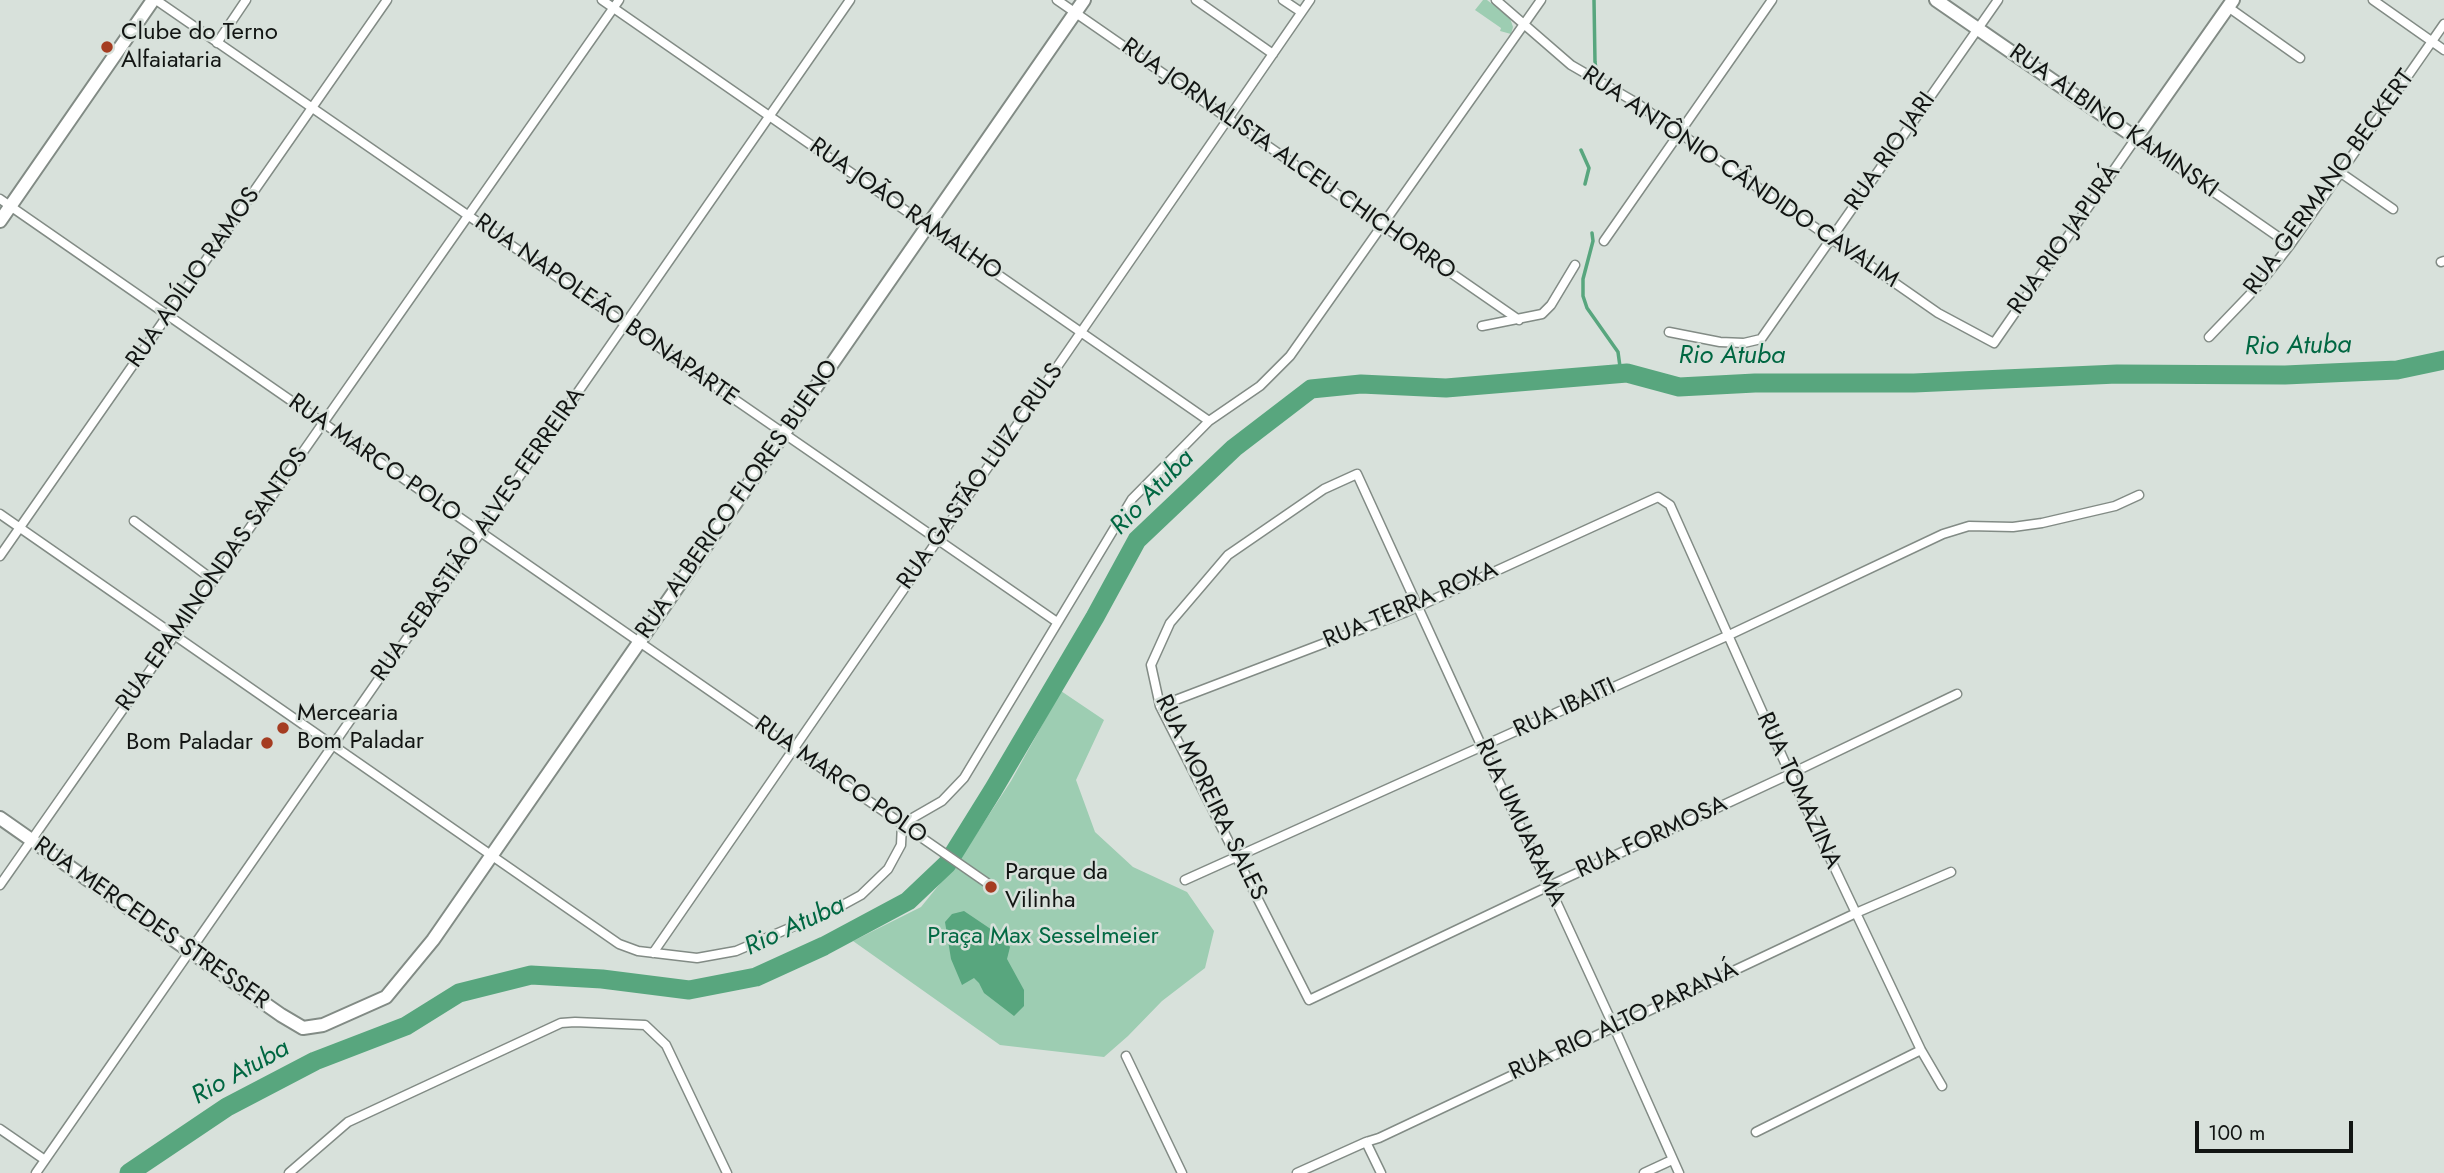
<!DOCTYPE html>
<meta charset="utf-8">
<style>
body{margin:0}
#map{position:relative;width:2444px;height:1173px;overflow:hidden;background:#d8e1db;font-family:Jost,sans-serif}
canvas{display:block}
.scale{position:absolute;left:2195px;top:1121px;width:158px;height:32px;box-sizing:border-box;border:4px solid #121513;border-top:0;padding-left:9px;font-size:21px;line-height:24px;white-space:nowrap;color:#121513;-webkit-text-stroke:5px #d8e1db;paint-order:stroke}
</style>
<div id="map">
<canvas width="2444" height="1173"></canvas>
<div class="scale">100 m</div>
</div>
<script>
const context = document.querySelector('canvas').getContext('2d');
context.lineJoin = 'round';
function fill(path, color) { context.fillStyle = color; context.fill(path, 'evenodd'); }
const toPath = rows => new Path2D(rows.map(r => 'M' + r).join(''));
function trace(path, color, width, dash) { context.strokeStyle = color; context.lineWidth = width; context.lineCap = dash ? 'butt' : 'round'; context.setLineDash(dash || []); context.stroke(path); }
function drawText(font, color, halo, rows, align = 'center') {
  context.font = font + ' Jost,sans-serif'; context.lineWidth = 5; context.setLineDash([]); context.textBaseline = 'middle'; context.strokeStyle = halo; context.fillStyle = color; for (const [text, x, y, turn = 0] of rows) {
    context.save(); context.translate(x, y); context.rotate((+turn || 0) * Math.PI / 180); context.textAlign = isNaN(turn) ? turn : align; if (halo) context.strokeText(text, 0, 0); context.fillText(text, 0, 0); context.restore();
  }
}
fill(toPath([
 [1483,0,1487,0,1510,18,1513,27,1511,34,1500,31,1501,28,1475,10],
 [1061,691,1104,720,1076,780,1095,832,1133,867,1187,892,1214,931,1205,968,1162,1001,1128,1036,1104,1057,1000,1045,853,941,921,907,960,859,1011,781]
]), '#9dcdb2');
fill(toPath([
 [964,911,1004,938,1010,947,1007,959,1024,990,1024,1006,1014,1016,984,993,979,983,974,978,962,985,951,959,945,922,952,914]
]), '#58a67e');
trace(toPath([
 [1594,0,1595,62,1597,76],
 [1581,150,1589,168,1585,184],
 [1592,233,1593,241,1583,279,1583,296,1587,308,1618,352,1621,374]
]), '#58a67e', 3.5);
trace(toPath([
 [129,1173,227,1107,315,1061,406,1026,459,993,531,975,602,979,689,990,756,977,824,946,908,901,947,864,993,790,1095,617,1137,540,1234,448,1311,389,1361,384,1446,388,1627,373,1679,387,1755,383,1914,383,2117,374,2285,375,2397,370,2444,360]
]), '#58a67e', 19);
const street = toPath([
 [156,0,1057,622],
 [602,0,1209,421],
 [1057,0,1519,320],
 [1196,0,1273,54],
 [1283,0,1301,12],
 [1496,0,1571,65,1635,102,1938,313,1994,343,2136,138,2290,245],
 [2373,0,2444,50],
 [2228,7,2300,58],
 [217,43,246,0],
 [2341,173,2393,209],
 [0,199,990,885],
 [1604,241,1772,0],
 [2441,262,2444,261],
 [1482,326,1542,314,1551,305,1575,265],
 [1669,332,1720,342,1744,343,1761,339,1998,0],
 [2209,337,2258,286,2290,245,2444,24],
 [0,514,619,944,638,951,697,958,736,951,841,906,861,895,888,869,901,845,902,824,942,801,964,778,1132,499,1209,421,1260,386,1290,356,1541,0],
 [134,521,213,580],
 [0,556,387,0],
 [1160,706,1406,612,1658,497,1670,505,1790,774,1921,1050,1942,1086],
 [1185,880,1727,636,1943,534,1969,526,2013,527,2042,523,2115,506,2139,495],
 [0,885,619,0],
 [653,953,1310,0],
 [1126,1056,1182,1173],
 [0,1129,45,1160],
 [1756,1132,1921,1050],
 [1366,1142,1381,1173],
 [36,1173,850,0],
 [289,1173,348,1122,561,1023,575,1022,645,1025,666,1045,727,1173],
 [1297,1173,1366,1142,1379,1138,1856,913,1951,872],
 [1644,1173,1672,1160],
 [1679,1173,1614,1027,1549,886,1482,747,1357,474,1324,489,1228,555,1170,623,1151,665,1160,706,1309,1000,1549,886,1790,774,1957,694]
]);
const secondary = toPath([
 [1936,0,2136,138,2233,0],
 [0,221,153,0],
 [0,818,281,1015,303,1028,323,1025,386,997,433,940,1084,0]
]);
trace(street, '#828b85', 11);
trace(secondary, '#828b85', 16);
trace(street, '#fff', 8);
trace(secondary, '#fff', 12);
for (const [x, y, r, color] of [
 [107,47,7,"#a53c21"],
 [283,728,7,"#a53c21"],
 [267,743,7,"#a53c21"],
 [991,887,7,"#a53c21"]
]) { const dot = new Path2D(); dot.arc(x, y, r, 0, 2 * Math.PI); context.fillStyle = color; context.fill(dot); trace(dot, '#d8e1db', 2.5); }
drawText('24px', '#121513', '#d8e1db', [
 ["Clube do Terno",121,33],
 ["Alfaiataria",121,61],
 ["Mercearia",297,714],
 ["Bom Paladar",297,742],
 ["Bom Paladar",253,743,"right"],
 ["Parque da",1005,873],
 ["Vilinha",1005,901]
], 'left');
drawText('24px', '#121513', '#d8e1db', [
 ["RUA ALBINO KAMINSKI",2113,122,35],
 ["RUA RIO JARI",1891,152,-55],
 ["RUA JORNALISTA ALCEU CHICHORRO",1288,160,35],
 ["RUA ANTÔNIO CÂNDIDO CAVALIM",1740,178,34],
 ["RUA GERMANO BECKERT",2330,183,-54],
 ["RUA JOÃO RAMALHO",905,210,35],
 ["RUA RIO JAPURÁ",2065,240,-55],
 ["RUA ADÍLIO RAMOS",194,278,-55],
 ["RUA NAPOLEÃO BONAPARTE",606,311,35],
 ["RUA MARCO POLO",374,459,35],
 ["RUA GASTÃO LUIZ CRULS",981,477,-55],
 ["RUA ALBERICO FLORES BUENO",738,500,-55],
 ["RUA SEBASTIÃO ALVES FERREIRA",479,535,-55],
 ["RUA EPAMINONDAS SANTOS",213,580,-55],
 ["RUA TERRA ROXA",1411,606,-23],
 ["RUA IBAITI",1565,709,-25],
 ["RUA MARCO POLO",840,781,35],
 ["RUA TOMAZINA",1798,791,65],
 ["RUA MOREIRA SALES",1210,798,64],
 ["RUA UMUARAMA",1519,823,65],
 ["RUA FORMOSA",1652,838,-25],
 ["RUA MERCEDES STRESSER",151,924,35],
 ["RUA RIO ALTO PARANÁ",1624,1022,-25]
]);
drawText('24px', '#026943', '#d8e1db', [
 ["Praça Max Sesselmeier",1043,937]
]);
drawText('italic 26px', '#006742', '#d8e1db', [
 ["Rio Atuba",2298,347,-1],
 ["Rio Atuba",1732,357],
 ["Rio Atuba",1153,493,-46],
 ["Rio Atuba",795,927,-25],
 ["Rio Atuba",241,1073,-29]
]);
</script>
